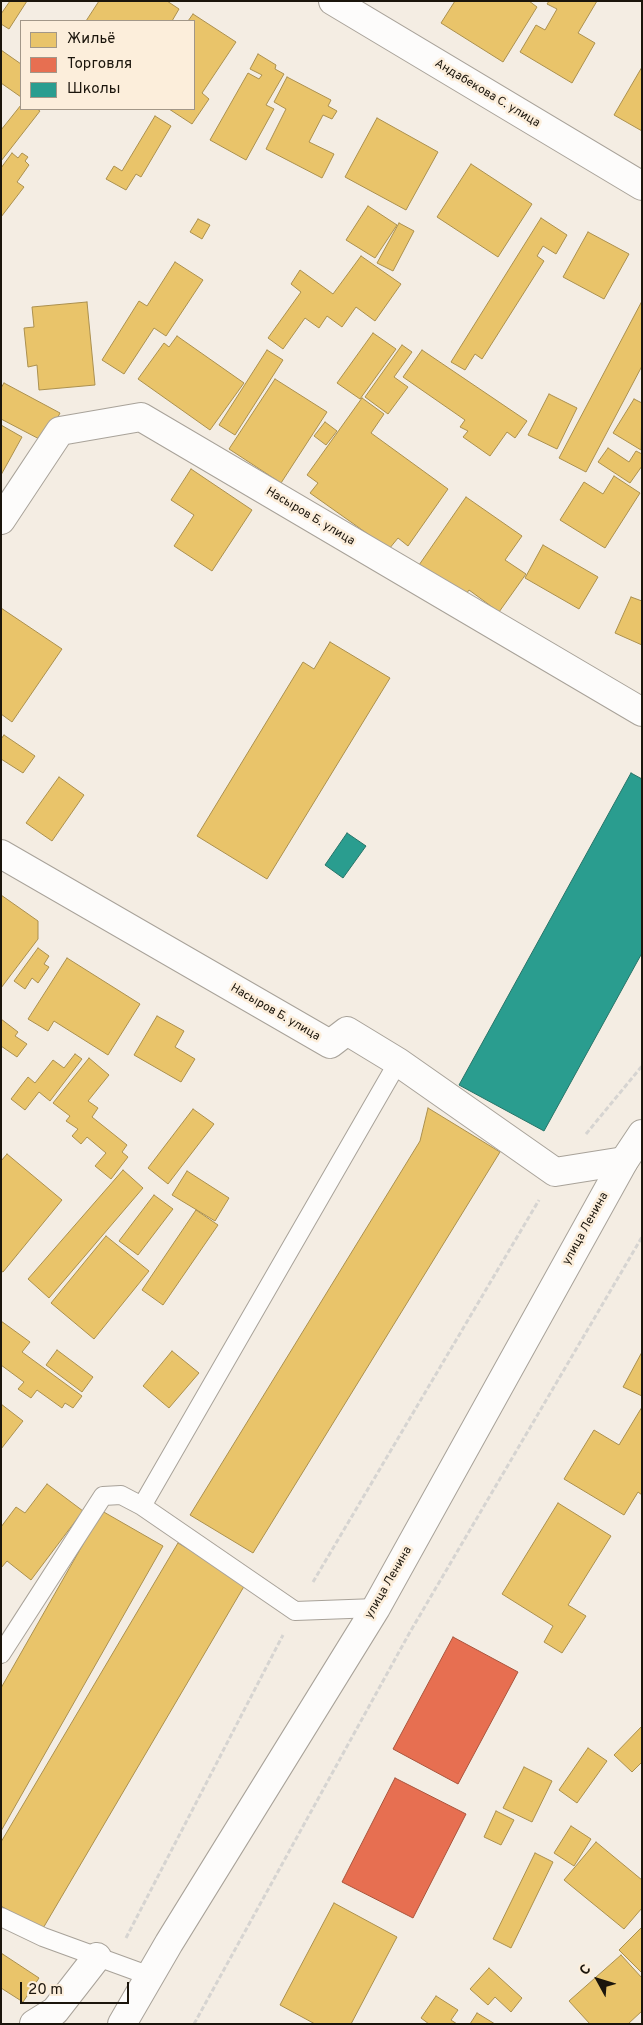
<!DOCTYPE html>
<meta charset="utf-8">
<style>
body{margin:0}
#map{position:relative;width:643px;height:2025px;overflow:hidden;background:#f4ede3;font-family:Overpass,sans-serif}
canvas{display:block}
.frame{position:absolute;inset:0;border:2px solid #1b150c;pointer-events:none}
.legend{position:absolute;left:20px;top:20px;width:175px;height:90px;box-sizing:border-box;background:#fceedb;border:1px solid #a29788;margin:0;padding:6px 9px;list-style:none;font-size:15px;color:#1b150c}
.legend li{display:flex;align-items:center;gap:10px;height:25px}
.legend b{width:25px;border:1px solid #a29788}
.north{position:absolute;left:573px;top:1955px;width:50px;height:50px;-webkit-text-stroke:4px #fceedb;paint-order:stroke;rotate:309deg;font-size:14px;font-weight:700;line-height:20px;text-align:center;color:#1b150c}
.north::after{content:'';display:block;margin:auto;width:18px;height:22px;background:#1b150c;clip-path:polygon(50% 0,100% 100%,50% 72%,0 100%)}
.scale{position:absolute;left:20px;top:1982px;width:109px;height:22px;box-sizing:border-box;border:2px solid #1b150c;border-top:0;padding-left:6px;font-size:15px;line-height:18px;white-space:nowrap;color:#1b150c;-webkit-text-stroke:4px #fceedb;paint-order:stroke}
</style>
<div id="map">
<canvas width="643" height="2025"></canvas>
<div class="frame"></div>
<ul class="legend">
<li><b style="height:14px;background:#e9c46a"></b>Жильё</li>
<li><b style="height:14px;background:#e76f51"></b>Торговля</li>
<li><b style="height:14px;background:#2a9d8f"></b>Школы</li>
</ul>
<div class="north">С</div>
<div class="scale">20 m</div>
</div>
<script>
const context = document.querySelector('canvas').getContext('2d');
context.lineJoin = 'round';
function fill(path, color) { context.fillStyle = color; context.fill(path, 'evenodd'); }
const toPath = rows => new Path2D(rows.map(r => 'M' + r).join(''));
function trace(path, color, width, dash) { context.strokeStyle = color; context.lineWidth = width; context.lineCap = dash ? 'butt' : 'round'; context.setLineDash(dash || []); context.stroke(path); }
function drawText(font, color, halo, rows, align = 'center') {
  context.font = font + ' Overpass,sans-serif'; context.lineWidth = 5; context.setLineDash([]); context.textBaseline = 'middle'; context.strokeStyle = halo; context.fillStyle = color; for (const [text, x, y, turn = 0] of rows) {
    context.save(); context.translate(x, y); context.rotate((+turn || 0) * Math.PI / 180); context.textAlign = isNaN(turn) ? turn : align; if (halo) context.strokeText(text, 0, 0); context.fillText(text, 0, 0); context.restore();
  }
}
const homes = toPath([
 [10,1,27,1,9,29,1,24,1,14,10,1],
 [99,1,167,1,179,9,172,21,86,21,99,1],
 [455,1,529,1,537,7,503,62,441,23,455,1],
 [549,1,597,1,578,33,595,43,572,83,520,52,536,25,545,30,557,9,547,4,549,1],
 [193,14,236,42,202,93,209,99,192,124,169,109,194,109,194,21,188,21,193,14],
 [1,50,21,64,21,97,1,83,1,50],
 [258,54,276,65,275,69,284,74,266,105,274,109,246,160,210,140,248,73,259,79,262,75,250,69,258,54],
 [642,67,642,131,614,115,642,67],
 [287,77,331,100,328,106,337,111,332,119,323,115,309,142,334,154,322,178,266,149,286,109,274,102,287,77],
 [21,105,21,109,37,109,40,111,1,161,1,130,21,105],
 [155,116,171,126,141,177,136,174,126,190,106,179,114,166,122,171,155,116],
 [377,118,438,152,406,210,345,177,377,118],
 [12,153,18,158,22,153,28,157,25,161,29,165,17,182,24,187,1,217,1,168,12,153],
 [471,164,532,204,498,257,437,217,471,164],
 [368,206,397,225,375,258,346,240,368,206],
 [541,218,567,235,556,254,543,246,537,256,544,261,482,359,475,354,465,370,451,362,541,218],
 [198,219,210,225,202,239,190,232,198,219],
 [399,223,414,231,393,271,377,263,399,223],
 [588,232,629,254,604,299,563,277,588,232],
 [361,256,401,284,375,321,356,307,342,327,327,316,319,328,305,318,283,349,268,338,301,292,291,284,300,270,333,294,361,256],
 [175,262,203,280,166,336,154,328,124,374,102,360,139,301,147,306,175,262],
 [642,301,642,366,586,472,559,458,642,301],
 [87,302,95,385,39,390,37,365,28,367,24,328,34,327,32,307,87,302],
 [373,333,396,349,360,399,337,383,373,333],
 [177,336,244,383,210,430,138,379,164,343,169,347,177,336],
 [402,345,412,352,394,377,408,387,388,414,365,397,402,345],
 [267,350,283,360,235,435,219,425,267,350],
 [422,350,527,421,515,438,507,432,490,456,463,437,468,431,460,427,465,420,403,377,422,350],
 [275,379,327,412,281,483,229,449,275,379],
 [4,383,60,413,45,442,1,419,1,388,4,383],
 [549,394,577,408,557,449,528,435,549,394],
 [362,398,384,414,371,433,448,489,408,546,398,538,389,549,310,493,318,483,307,475,362,398],
 [634,399,642,403,641,450,613,433,634,399],
 [325,422,337,431,326,445,314,436,325,422],
 [1,425,22,437,1,475,1,425],
 [608,448,629,462,636,451,642,454,642,466,630,483,598,462,608,448],
 [191,469,252,510,212,571,174,546,194,515,171,500,191,469],
 [614,476,640,493,605,548,560,520,584,482,603,494,614,476],
 [466,497,522,536,505,560,526,574,499,612,469,590,464,597,419,565,466,497],
 [543,545,598,577,579,609,525,578,543,545],
 [631,597,642,601,642,645,615,633,631,597],
 [1,608,62,649,12,722,1,714,1,608],
 [330,642,390,678,267,879,197,836,303,662,314,669,330,642],
 [4,735,35,756,23,773,1,759,1,739,4,735],
 [59,777,84,795,52,841,26,823,59,777],
 [1,895,38,921,38,939,1,988,1,895],
 [38,948,49,956,44,964,49,967,38,983,32,978,25,989,14,981,38,948],
 [67,958,140,1004,108,1055,54,1021,48,1031,28,1019,67,958],
 [157,1016,184,1031,175,1047,195,1059,181,1082,134,1055,157,1016],
 [1,1019,18,1032,15,1036,27,1044,17,1057,1,1046,1,1019],
 [75,1054,82,1059,50,1101,39,1092,25,1110,11,1099,28,1077,35,1083,53,1060,64,1068,75,1054],
 [89,1058,109,1075,88,1101,98,1108,92,1117,127,1145,122,1152,128,1157,111,1179,95,1166,106,1153,87,1137,81,1144,72,1136,78,1129,66,1121,70,1116,53,1103,89,1058],
 [428,1108,500,1152,253,1553,190,1515,420,1141,428,1108],
 [193,1109,214,1124,168,1184,148,1168,193,1109],
 [7,1154,62,1200,3,1272,1,1271,1,1161,7,1154],
 [123,1170,143,1188,49,1298,28,1279,123,1170],
 [187,1171,229,1198,215,1221,172,1195,187,1171],
 [154,1195,173,1209,138,1255,119,1241,154,1195],
 [196,1210,218,1225,163,1305,142,1290,196,1210],
 [106,1236,149,1271,94,1339,51,1303,106,1236],
 [1,1321,30,1342,22,1352,82,1396,73,1408,65,1403,62,1408,37,1390,31,1398,18,1389,24,1382,1,1365,1,1321],
 [57,1350,93,1377,82,1392,46,1365,57,1350],
 [172,1351,199,1373,169,1408,143,1386,172,1351],
 [642,1352,642,1396,623,1387,642,1352],
 [1,1404,23,1421,1,1449,1,1404],
 [642,1407,642,1495,638,1492,624,1515,564,1479,594,1430,619,1445,642,1407],
 [47,1484,83,1511,31,1580,7,1561,1,1568,1,1527,16,1507,25,1513,47,1484],
 [558,1503,611,1536,568,1605,586,1616,562,1653,544,1642,553,1626,502,1594,558,1503],
 [102,1511,163,1546,1,1831,1,1688,102,1511],
 [178,1543,246,1583,42,1930,1,1906,1,1842,178,1543],
 [642,1726,642,1762,632,1772,614,1755,642,1726],
 [588,1748,607,1761,577,1803,559,1790,588,1748],
 [524,1767,552,1781,532,1822,503,1808,524,1767],
 [496,1811,514,1820,501,1845,484,1837,496,1811],
 [571,1826,591,1839,574,1866,554,1853,571,1826],
 [596,1842,642,1880,642,1908,624,1929,564,1880,596,1842],
 [535,1853,553,1862,511,1948,493,1939,535,1853],
 [334,1903,397,1937,351,2024,315,2024,280,2005,334,1903],
 [642,1927,642,1973,619,1950,642,1927],
 [1,1953,39,1978,23,2002,1,1988,1,1953],
 [621,1955,642,1978,642,2011,628,2024,590,2024,569,2001,621,1955],
 [489,1968,522,1998,511,2012,495,1997,488,2005,470,1989,489,1968],
 [436,1996,458,2010,451,2020,457,2024,429,2024,421,2018,436,1996],
 [477,2013,495,2024,470,2024,477,2013]
]);
fill(homes, '#e9c46a');
trace(homes, '#ab904e', 1);
const shops = toPath([
 [453,1637,518,1672,458,1784,393,1749,453,1637],
 [395,1778,466,1814,413,1918,342,1882,395,1778]
]);
fill(shops, '#e76f51');
trace(shops, '#aa543c', 1);
const schools = toPath([
 [631,773,642,779,642,953,544,1131,459,1085,631,773],
 [347,833,366,846,343,878,325,865,347,833]
]);
fill(schools, '#2a9d8f');
trace(schools, '#267468', 1);
const lane = toPath([
 [142,1506,398,1062],
 [1,1654,103,1496,121,1495,142,1506,295,1611,376,1608],
 [1,1917,43,1937,150,1976]
]);
const street = toPath([
 [1,520,60,431,141,417,642,712],
 [1,854,330,1044,347,1031,398,1062,555,1172,624,1161],
 [34,2024,55,2011,97,1957]
]);
const secondary = toPath([
 [333,1,642,186]
]);
const primary = toPath([
 [122,2024,169,1943,376,1608,624,1161,642,1134]
]);
trace(lane, '#a8a299', 20);
trace(street, '#a8a299', 30);
trace(secondary, '#a8a299', 30);
trace(primary, '#a8a299', 30);
trace(toPath([
 [586,1134,642,1066],
 [313,1582,539,1200],
 [126,1938,283,1635],
 [194,2024,410,1632,642,1237]
]), '#d6d4d1', 3, [5, 2.5]);
trace(lane, '#fdfcfb', 18);
trace(street, '#fdfcfb', 28);
trace(secondary, '#fdfcfb', 28);
trace(primary, '#fdfcfb', 28);
drawText('12px', '#1b150c', '#fceedb', [
 ["Андабекова С. улица",487,94,31],
 ["Насыров Б. улица",310,517,31],
 ["Насыров Б. улица",275,1013,30],
 ["улица Ленина",586,1229,-61],
 ["улица Ленина",389,1583,-60]
]);
</script>
